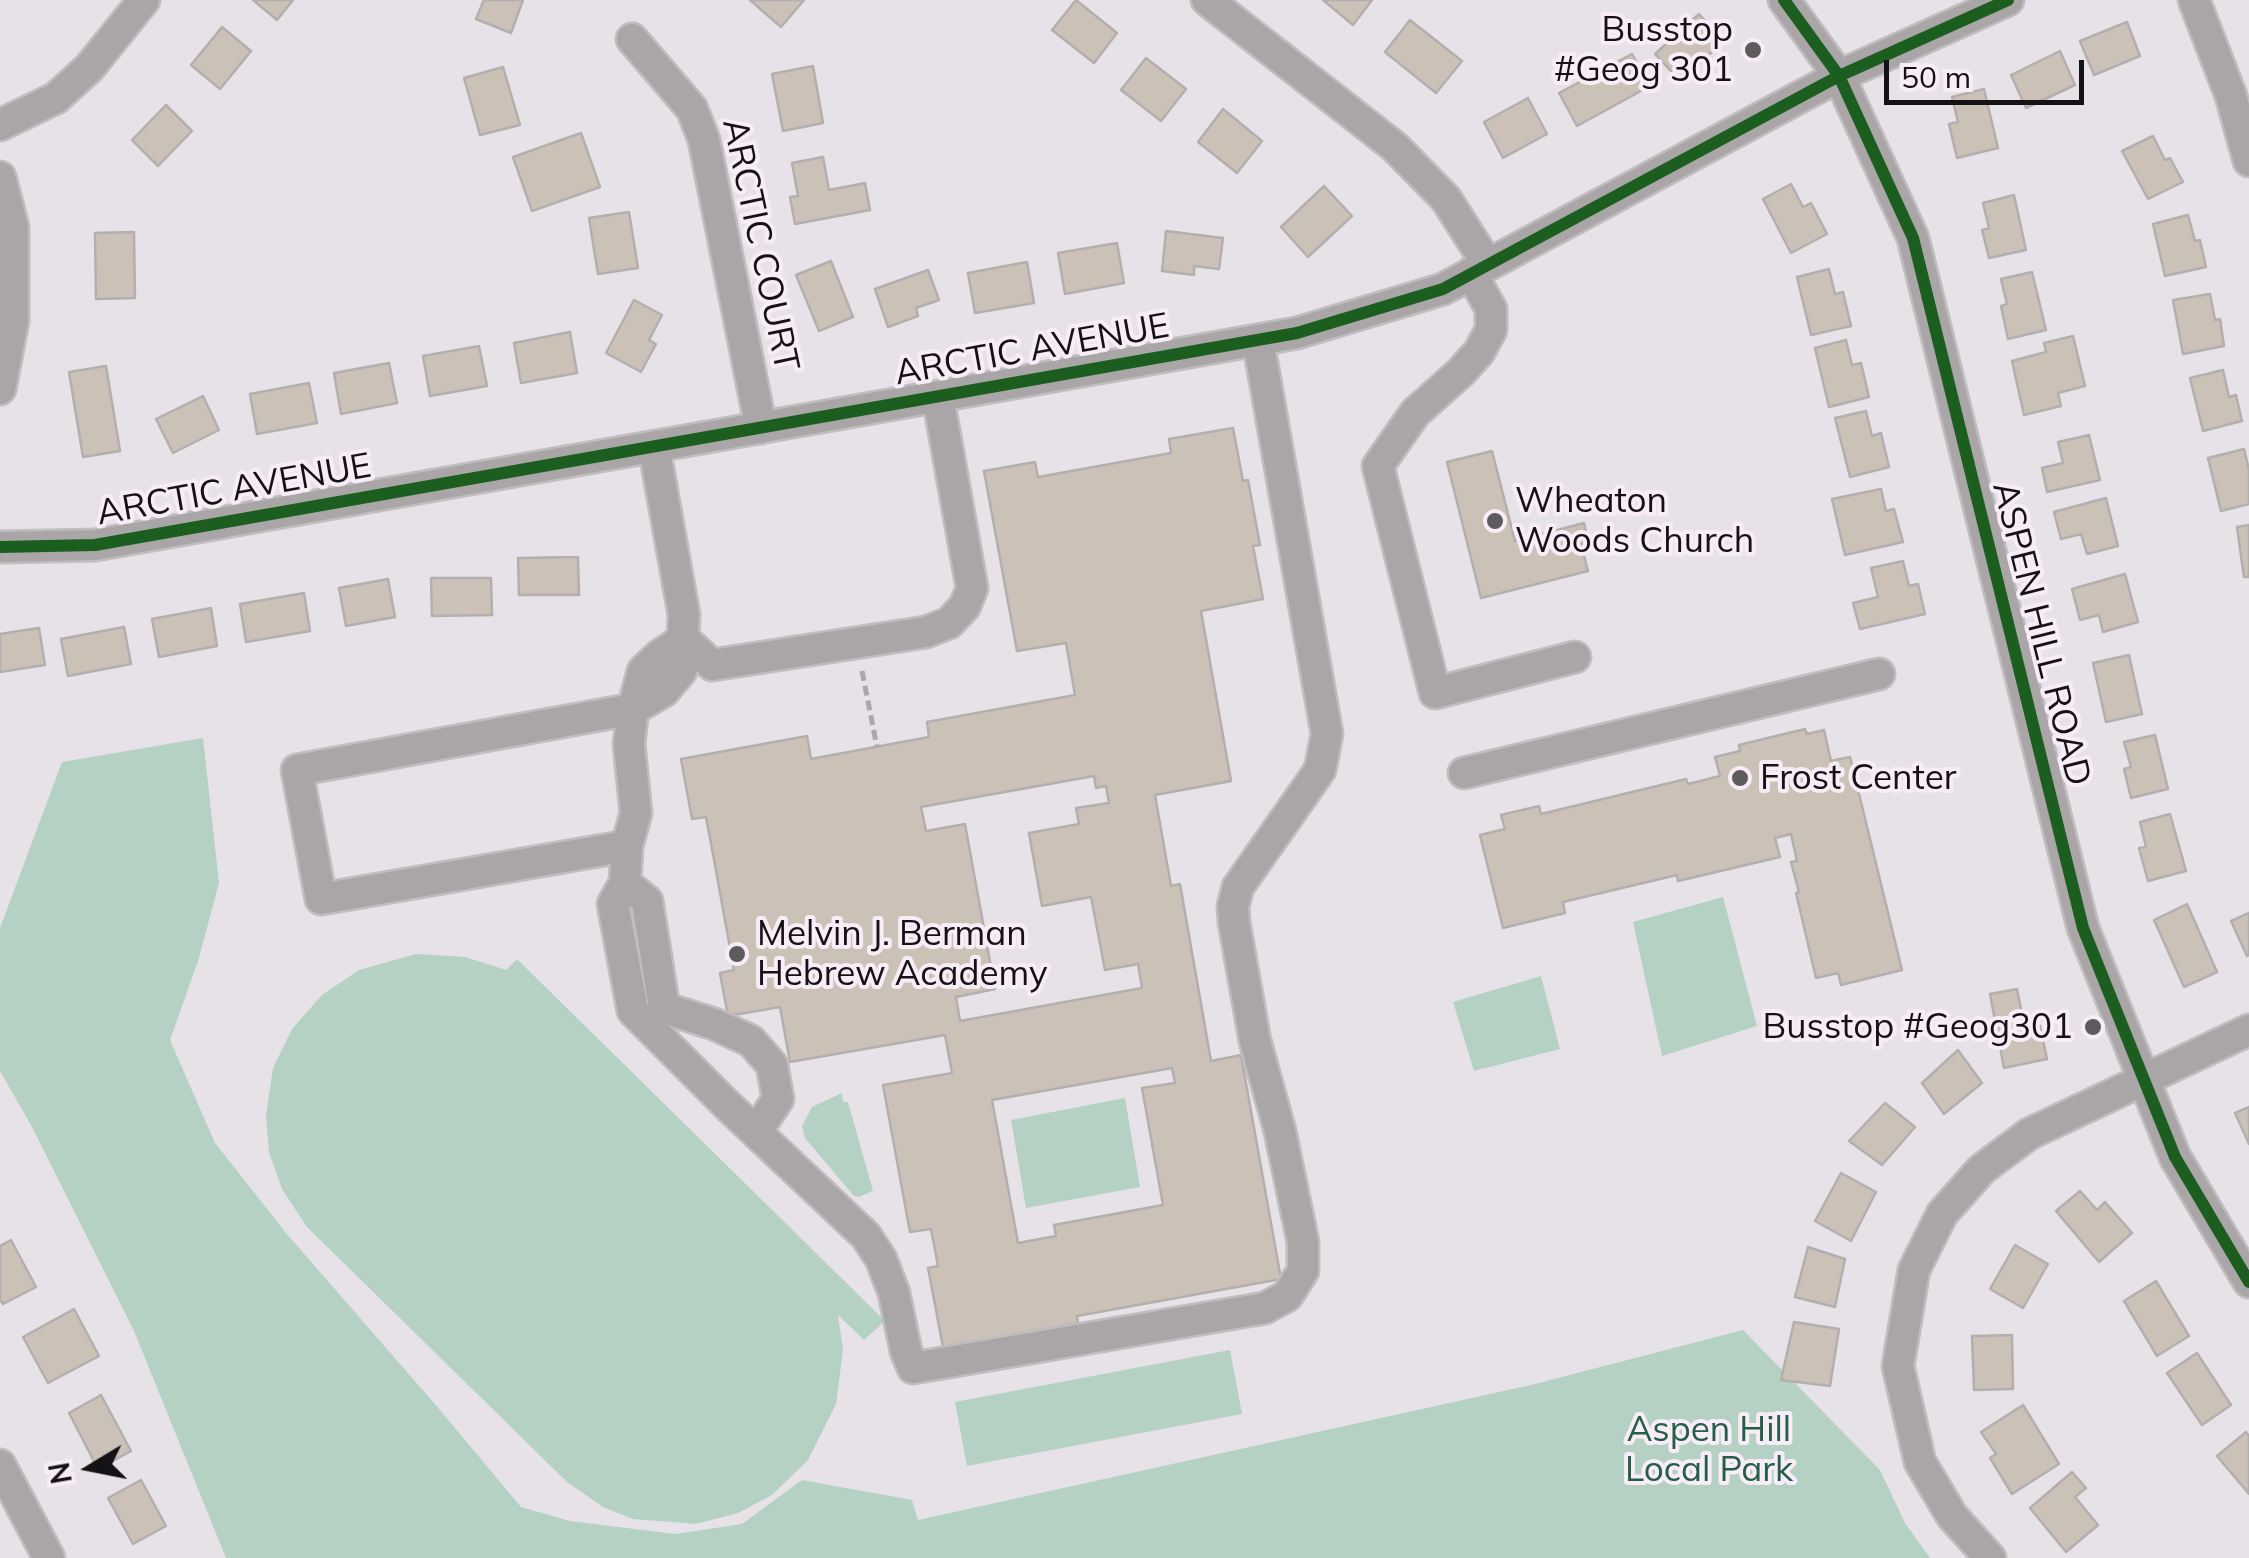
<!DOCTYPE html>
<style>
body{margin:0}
#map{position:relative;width:2249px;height:1558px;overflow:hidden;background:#e7e2e7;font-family:Mulish,sans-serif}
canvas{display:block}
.north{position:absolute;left:40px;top:1418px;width:100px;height:100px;-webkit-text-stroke:8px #f8ecf7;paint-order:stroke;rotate:260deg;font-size:28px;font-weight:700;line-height:40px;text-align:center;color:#151215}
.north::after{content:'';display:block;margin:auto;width:35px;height:45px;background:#151215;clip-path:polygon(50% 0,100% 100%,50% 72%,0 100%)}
.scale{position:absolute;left:1884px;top:60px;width:200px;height:45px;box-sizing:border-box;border:5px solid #151215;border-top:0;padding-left:12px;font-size:30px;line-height:35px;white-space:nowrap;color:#151215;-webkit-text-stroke:8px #f8ecf7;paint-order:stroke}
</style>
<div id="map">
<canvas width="2249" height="1558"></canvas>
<div class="north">N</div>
<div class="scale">50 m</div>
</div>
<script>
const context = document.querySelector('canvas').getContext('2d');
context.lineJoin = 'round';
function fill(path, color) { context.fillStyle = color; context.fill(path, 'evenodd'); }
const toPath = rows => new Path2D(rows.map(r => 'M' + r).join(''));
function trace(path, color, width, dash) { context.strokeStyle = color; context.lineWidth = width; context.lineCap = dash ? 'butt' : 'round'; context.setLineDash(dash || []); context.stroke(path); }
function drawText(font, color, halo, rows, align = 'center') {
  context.font = font + ' Mulish,sans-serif'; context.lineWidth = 8; context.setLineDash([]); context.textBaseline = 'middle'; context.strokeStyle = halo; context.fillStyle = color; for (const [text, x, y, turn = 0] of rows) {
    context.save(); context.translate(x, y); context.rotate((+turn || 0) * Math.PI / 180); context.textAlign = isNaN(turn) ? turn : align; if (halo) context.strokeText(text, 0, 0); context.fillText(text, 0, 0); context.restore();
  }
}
fill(toPath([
 [203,738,219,883,198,961,170,1040,215,1143,286,1233,440,1410,521,1507,570,1521,675,1534,742,1524,802,1480,912,1500,918,1520,1531,1385,1743,1330,1880,1470,1905,1523,1930,1558,226,1558,134,1331,32,1127,0,1071,0,928,62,762],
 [1723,897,1757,1026,1662,1056,1633,922],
 [416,954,465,957,506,970,517,959,885,1321,864,1340,838,1315,843,1350,836,1404,808,1460,772,1495,738,1513,696,1524,633,1519,603,1507,567,1482,307,1227,282,1189,269,1152,266,1116,273,1068,292,1029,322,995,359,970],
 [1541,976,1560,1049,1474,1071,1453,1002],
 [842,1093,843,1102,848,1102,873,1191,859,1197,854,1196,805,1138,802,1126,812,1107],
 [1125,1098,1140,1187,1026,1208,1011,1120],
 [1230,1350,1242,1414,967,1466,955,1402]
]), '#b4d1c4');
const building = toPath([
 [253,0,293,0,277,20,253,0],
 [484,0,523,0,511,33,476,19,484,0],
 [750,0,804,0,781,27,750,0],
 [1076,0,1117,33,1094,63,1052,30,1076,0],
 [1323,0,1372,0,1353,25,1323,0],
 [1699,14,1724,41,1680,81,1655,54,1699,14],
 [1410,20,1462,61,1436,93,1385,52,1410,20],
 [2127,22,2140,56,2094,75,2080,41,2127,22],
 [222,27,251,51,220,89,191,65,222,27],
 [2060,51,2075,85,2026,108,2011,75,2060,51],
 [1632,54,1650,86,1577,126,1559,93,1632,54],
 [1146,58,1186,89,1161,121,1121,90,1146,58],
 [813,66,823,123,783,131,772,74,813,66],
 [503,67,520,125,480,135,464,78,503,67],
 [1984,89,1998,148,1957,158,1949,124,1958,122,1952,97,1984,89],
 [1528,98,1547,134,1503,158,1484,122,1528,98],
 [166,105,192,131,158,166,132,140,166,105],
 [1223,109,1262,141,1237,173,1198,142,1223,109],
 [581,133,600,187,532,211,513,157,581,133],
 [2153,136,2165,160,2170,158,2183,182,2148,199,2122,151,2153,136],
 [823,157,829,190,865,183,870,210,795,224,790,197,798,196,792,163,823,157],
 [1791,184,1803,207,1811,203,1827,234,1791,253,1763,199,1791,184],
 [1324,186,1352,216,1308,257,1281,227,1324,186],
 [2014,195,2026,250,1989,258,1982,230,1989,228,1983,203,2014,195],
 [629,212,638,268,598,274,589,218,629,212],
 [2188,215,2195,241,2200,240,2206,267,2165,276,2153,224,2188,215],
 [1166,231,1223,238,1219,269,1194,266,1194,275,1162,271,1166,231],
 [134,232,135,298,96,299,95,233,134,232],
 [1117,243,1124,283,1065,294,1058,253,1117,243],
 [831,261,853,317,819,331,796,275,831,261],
 [1027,262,1034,303,975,313,968,273,1027,262],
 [1829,269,1835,294,1843,292,1851,326,1811,335,1797,277,1829,269],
 [928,270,939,300,916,308,918,316,888,327,875,289,928,270],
 [2032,272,2046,330,2008,339,2001,306,2007,304,2001,279,2032,272],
 [2210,294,2215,320,2220,319,2224,346,2183,354,2173,300,2210,294],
 [634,300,662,315,649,340,656,344,641,372,606,353,634,300],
 [570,332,577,373,521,383,514,343,570,332],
 [2073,336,2085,386,2058,393,2061,406,2024,415,2012,361,2046,352,2044,343,2073,336],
 [1846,340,1852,365,1861,363,1869,397,1829,407,1815,348,1846,340],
 [479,346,487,386,430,396,423,356,479,346],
 [389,363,397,403,341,414,334,373,389,363],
 [106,366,120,451,83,457,69,372,106,366],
 [2223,370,2229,397,2236,395,2242,421,2203,431,2190,378,2223,370],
 [309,383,317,423,257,434,250,394,309,383],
 [203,396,219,430,173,453,156,419,203,396],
 [1866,411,1872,436,1881,433,1889,467,1850,477,1835,418,1866,411],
 [1233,428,1243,481,1248,480,1260,545,1253,546,1263,599,1201,611,1231,781,1155,795,1171,886,1180,884,1211,1061,1241,1055,1281,1279,1077,1316,1078,1323,943,1347,928,1268,938,1266,931,1229,910,1232,883,1085,952,1073,945,1035,790,1062,780,1007,728,1016,720,973,734,970,715,865,706,817,692,819,681,759,807,736,811,759,929,737,927,722,1075,695,1066,643,1017,651,984,471,1035,462,1038,477,1171,453,1169,439,1233,428],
 [1094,776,1096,788,1106,786,1109,803,1076,808,1079,824,1029,833,1042,906,1091,897,1105,970,1138,964,1142,988,960,1021,956,997,995,989,965,824,926,831,921,807,1094,776],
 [1172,1068,1175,1083,1142,1088,1163,1205,1054,1225,1056,1236,1018,1243,992,1100,1172,1068],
 [2089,435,2100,480,2047,492,2042,468,2063,463,2058,442,2089,435],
 [2244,449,2249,470,2249,504,2221,511,2208,458,2244,449],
 [1492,451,1515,541,1584,523,1588,542,1581,544,1588,571,1481,598,1447,462,1492,451],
 [1881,489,1886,511,1894,509,1903,542,1845,555,1832,499,1881,489],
 [2106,498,2118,546,2087,554,2081,534,2061,539,2054,512,2106,498],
 [2249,525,2249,577,2244,577,2237,527,2249,525],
 [578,557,579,595,519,595,518,558,578,557],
 [1903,561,1909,586,1918,584,1925,614,1860,629,1853,603,1878,597,1871,568,1903,561],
 [2125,574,2138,622,2103,632,2099,615,2080,620,2072,589,2125,574],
 [431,578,491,578,492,615,432,616,431,578],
 [388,579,395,617,346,626,339,588,388,579],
 [304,593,310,631,246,642,240,604,304,593],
 [211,608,217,646,159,657,152,619,211,608],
 [124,627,131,664,68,676,61,639,124,627],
 [39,628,45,665,0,672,0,634,39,628],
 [2129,655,2142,714,2106,722,2093,663,2129,655],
 [1805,729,1807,734,1824,730,1831,761,1850,757,1902,970,1841,985,1838,973,1816,978,1796,893,1799,892,1791,862,1797,861,1791,834,1775,838,1780,857,1678,881,1677,875,1563,902,1565,913,1503,928,1480,835,1505,829,1501,815,1539,806,1541,814,1686,779,1688,784,1720,776,1715,757,1740,751,1739,745,1805,729],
 [2155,735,2168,789,2131,798,2124,769,2131,767,2124,742,2155,735],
 [2170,814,2186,871,2148,881,2139,848,2146,847,2140,822,2170,814],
 [2187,904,2217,972,2184,987,2154,920,2187,904],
 [2249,913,2249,955,2247,956,2231,921,2249,913],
 [2017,989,2025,1029,2040,1026,2047,1059,2004,1068,1990,994,2017,989],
 [1958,1050,1982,1083,1944,1114,1922,1083,1958,1050],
 [1885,1103,1915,1127,1882,1165,1849,1141,1885,1103],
 [2249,1107,2249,1144,2235,1113,2249,1107],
 [1841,1173,1876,1192,1851,1241,1815,1221,1841,1173],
 [2080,1191,2097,1210,2105,1202,2132,1233,2099,1262,2056,1211,2080,1191],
 [11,1240,36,1287,3,1304,0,1300,0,1246,11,1240],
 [2015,1245,2048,1264,2023,1308,1990,1289,2015,1245],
 [1808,1247,1845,1259,1835,1307,1795,1297,1808,1247],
 [2156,1281,2189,1336,2157,1356,2124,1301,2156,1281],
 [74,1309,99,1356,48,1383,23,1337,74,1309],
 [1794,1322,1839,1329,1830,1386,1781,1380,1794,1322],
 [2012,1335,2013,1389,1974,1390,1972,1336,2012,1335],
 [2197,1353,2231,1405,2202,1425,2167,1373,2197,1353],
 [101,1395,131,1451,98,1469,69,1413,101,1395],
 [2023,1405,2059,1464,2012,1494,1990,1458,1996,1454,1981,1432,2023,1405],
 [2246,1432,2249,1436,2249,1494,2217,1456,2246,1432],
 [2072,1472,2086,1488,2075,1497,2098,1525,2066,1552,2030,1508,2072,1472],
 [141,1480,166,1526,133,1544,108,1498,141,1480]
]);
fill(building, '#ccc1b7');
trace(building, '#b3afaf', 2.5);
const minor = toPath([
 [1207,0,1395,147,1446,199,1488,265],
 [1784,0,1839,76,1913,238,2083,928,2175,1157,2249,1282],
 [2194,0,2231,96,2249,161],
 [632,39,692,109,704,140,761,428],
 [0,125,56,98,89,68,144,0],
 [0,177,13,227,13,321,0,389],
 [1471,273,1491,309,1491,330,1479,352,1461,372,1415,413,1378,466,1435,693,1575,657],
 [0,547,95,545,1297,333,1443,289,1839,76,2008,0],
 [684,639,660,655,643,671,633,709,629,744,636,813,627,846,625,883,613,904,633,1011,725,1103,866,1236,881,1259,894,1293,906,1351,913,1368,1265,1308,1287,1296,1303,1271,1303,1242,1280,1131,1255,1041,1234,922,1233,906,1238,887,1320,770,1327,734,1258,340],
 [684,639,712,665,926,632,949,623,965,606,972,588,938,397],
 [1464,773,1879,674],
 [627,846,321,899,297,770,633,709,664,691,681,671,684,615,654,447],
 [625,883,647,901,664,1008,714,1024,751,1041,772,1065,778,1099,756,1132],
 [0,1465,49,1558],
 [1990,1558,1952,1516,1920,1462,1898,1366,1914,1270,1942,1214,1982,1169,2029,1134,2249,1030]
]);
trace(minor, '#c0bdc0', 35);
trace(toPath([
 [862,671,877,747]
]), '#aca7ab', 5, [10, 5]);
trace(minor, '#aaa6a7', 30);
trace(toPath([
 [1784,0,1839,76,1913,238,2083,928,2175,1157,2249,1282],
 [0,547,95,545,1297,333,1443,289,1839,76,2008,0]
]), '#1b5e20', 12);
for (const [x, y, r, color] of [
 [1753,50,10,"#5e5b5e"],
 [1495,521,10,"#5e5b5e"],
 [1740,778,10,"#5e5b5e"],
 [737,954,10,"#5e5b5e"],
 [2093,1027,10,"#5e5b5e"]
]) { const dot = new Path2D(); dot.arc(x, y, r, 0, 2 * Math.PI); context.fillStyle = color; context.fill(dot); trace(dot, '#f8ecf7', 4); }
drawText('35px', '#151215', '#f8ecf7', [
 ["Busstop",1733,30,"right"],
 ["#Geog 301",1733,70,"right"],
 ["Wheaton",1515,501],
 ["Woods Church",1515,541],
 ["Frost Center",1760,778],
 ["Melvin J. Berman",757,934],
 ["Hebrew Academy",757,974],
 ["Busstop #Geog301",2073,1027,"right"]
], 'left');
drawText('35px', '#151215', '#f8ecf7', [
 ["ARCTIC COURT",760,245,78],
 ["ARCTIC AVENUE",1032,350,-10],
 ["ARCTIC AVENUE",234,490,-10],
 ["ASPEN HILL ROAD",2041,634,76]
]);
drawText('35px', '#235f47', '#f8ecf7', [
 ["Aspen Hill",1709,1430],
 ["Local Park",1709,1470]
]);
</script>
